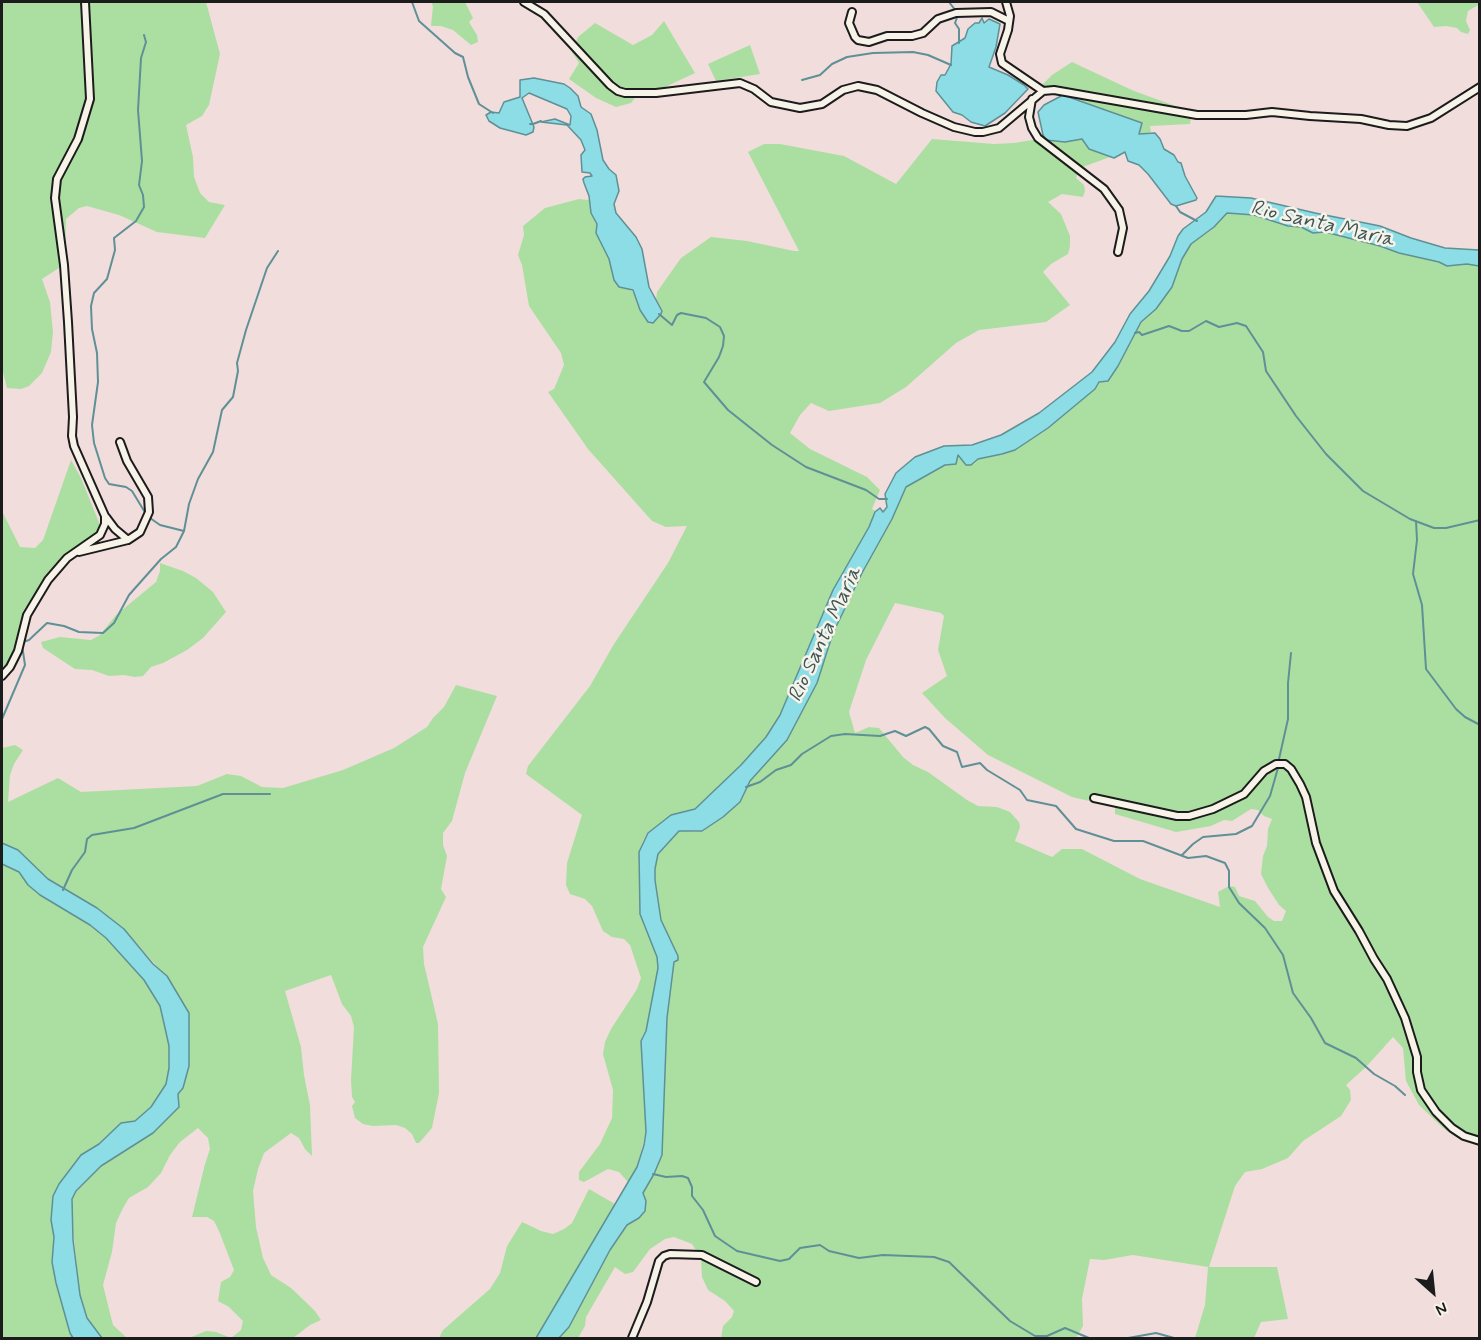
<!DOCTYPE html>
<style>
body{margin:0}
#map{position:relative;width:1481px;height:1340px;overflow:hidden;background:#f1dddc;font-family:Mynerve,sans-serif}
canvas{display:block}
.frame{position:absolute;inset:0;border:3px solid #1c1c1c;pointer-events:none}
.north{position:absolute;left:1403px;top:1262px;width:60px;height:60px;-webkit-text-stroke:4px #f7f3e8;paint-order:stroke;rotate:153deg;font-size:16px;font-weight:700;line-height:24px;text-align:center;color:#1c1c1c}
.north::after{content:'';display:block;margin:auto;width:21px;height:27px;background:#1c1c1c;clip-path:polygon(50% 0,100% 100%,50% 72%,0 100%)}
</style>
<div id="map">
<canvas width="1481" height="1340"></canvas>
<div class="frame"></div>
<div class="north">N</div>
</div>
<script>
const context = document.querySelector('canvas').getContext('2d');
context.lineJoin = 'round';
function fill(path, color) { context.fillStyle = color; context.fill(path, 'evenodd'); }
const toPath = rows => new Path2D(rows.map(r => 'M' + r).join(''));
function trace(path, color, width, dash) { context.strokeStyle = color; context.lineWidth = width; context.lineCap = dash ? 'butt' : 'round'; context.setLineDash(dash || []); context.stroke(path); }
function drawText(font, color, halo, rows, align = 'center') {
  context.font = font + ' Mynerve,sans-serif'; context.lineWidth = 5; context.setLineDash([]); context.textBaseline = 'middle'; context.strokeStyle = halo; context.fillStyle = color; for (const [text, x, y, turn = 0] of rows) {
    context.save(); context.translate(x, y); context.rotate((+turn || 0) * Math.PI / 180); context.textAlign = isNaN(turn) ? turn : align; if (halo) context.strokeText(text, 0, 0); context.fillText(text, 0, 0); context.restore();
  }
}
fill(toPath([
 [2,2,206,2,220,54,209,105,202,116,186,125,193,157,194,177,200,193,209,202,225,205,205,238,157,232,119,215,87,206,79,208,66,219,65,258,62,266,42,279,50,302,53,332,51,352,42,373,29,386,21,389,7,388,2,368],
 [431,2,465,2,473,18,469,22,477,35,478,42,471,45,453,30,441,26,431,26,433,6],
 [1417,2,1479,2,1480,4,1468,11,1466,21,1470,30,1468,34,1461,32,1457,28,1446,26,1434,27],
 [664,21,695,73,663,88,641,90,631,103,616,107,596,98,569,79,579,63,572,52,578,37,595,23,633,45,652,35],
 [750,45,760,74,716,81,708,64],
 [1072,62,1134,91,1192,112,1190,124,1150,126,1151,132,1140,135,1138,133,1142,123,1068,96,1040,92,1041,86,1052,75],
 [1045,138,1047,140,1059,142,1082,139,1089,149,1110,157,1080,168,1076,178,1084,185,1085,191,1083,197,1062,194,1048,202,1061,214,1070,236,1070,246,1068,254,1051,264,1043,272,1070,305,1046,322,979,330,956,343,906,387,880,403,829,411,811,403,800,415,790,433,810,449,867,477,880,490,872,509,876,511,869,527,833,590,780,715,766,737,741,765,695,809,687,811,648,832,643,841,639,852,640,914,657,957,658,968,646,1031,642,1037,646,1132,637,1167,628,1182,619,1172,608,1169,584,1182,579,1180,579,1172,600,1144,612,1118,613,1090,603,1054,605,1042,611,1029,637,989,641,978,630,945,624,939,612,937,603,931,592,906,585,899,570,894,566,885,567,863,582,815,526,774,528,766,590,686,614,644,668,563,687,526,666,527,652,521,588,449,548,392,554,389,564,365,561,353,529,306,522,265,518,255,524,235,523,226,545,208,579,199,589,200,591,213,597,224,596,230,609,259,614,280,635,293,637,304,648,322,662,313,656,300,657,292,681,258,711,237,747,241,794,251,799,251,748,152,764,144,780,144,844,156,896,184,932,139,994,144,1014,143],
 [1227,213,1254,215,1288,226,1301,227,1315,233,1325,232,1380,246,1399,253,1439,262,1447,266,1467,264,1479,266,1479,1146,1456,1137,1443,1128,1419,1105,1406,1081,1403,1048,1393,1037,1366,1067,1346,1085,1350,1090,1351,1100,1341,1116,1303,1141,1288,1158,1262,1169,1245,1172,1235,1186,1209,1267,1277,1267,1288,1319,1261,1322,1254,1338,1195,1338,1205,1305,1208,1267,1133,1255,1104,1260,1090,1259,1082,1299,1083,1326,1076,1338,721,1338,723,1326,732,1317,734,1311,725,1301,708,1290,702,1277,701,1258,692,1244,674,1237,665,1239,650,1249,633,1272,625,1274,615,1267,586,1317,585,1326,578,1338,559,1338,570,1324,610,1250,627,1225,639,1218,645,1211,646,1201,643,1193,654,1174,662,1155,667,1018,674,962,678,956,661,920,655,880,655,869,658,854,679,831,683,829,692,832,702,831,723,817,740,802,750,781,787,740,817,683,833,633,862,573,892,519,906,487,945,465,956,464,958,455,964,460,974,464,978,459,1002,454,1015,450,1048,428,1095,389,1100,382,1106,382,1118,366,1141,322,1156,309,1172,287,1182,259,1191,244,1211,230],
 [895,603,941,613,944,616,938,650,947,676,922,693,945,718,988,755,1072,797,1115,807,1115,814,1176,832,1211,826,1224,820,1232,821,1251,809,1258,810,1264,816,1272,819,1268,829,1267,846,1263,856,1261,874,1268,888,1279,905,1286,911,1282,921,1274,921,1268,917,1255,901,1239,896,1235,887,1229,886,1218,892,1220,907,1140,879,1082,849,1062,849,1052,857,1015,841,1020,827,1019,822,1010,812,997,807,978,806,967,800,928,772,913,765,903,757,879,728,869,727,855,733,849,712,866,660],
 [71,460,81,478,100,525,100,531,97,536,53,568,23,611,14,653,2,672,2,511,20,547,35,548,43,540],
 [160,563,183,571,196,578,213,592,226,612,203,638,187,650,163,663,151,667,143,676,135,677,124,675,109,676,92,670,75,669,43,648,41,642,60,637,91,640,100,635,116,615,156,582,160,571],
 [456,685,497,696,465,773,452,821,443,833,443,845,447,856,441,889,446,897,423,947,424,964,438,1024,439,1093,432,1128,419,1143,416,1143,412,1134,405,1128,396,1125,373,1126,363,1124,355,1118,352,1106,355,1102,352,1097,351,1080,354,1027,351,1016,342,1004,331,975,285,991,301,1047,304,1075,310,1105,312,1156,305,1149,299,1138,291,1133,264,1153,258,1169,253,1191,256,1227,263,1258,271,1275,291,1288,315,1311,321,1320,310,1325,293,1338,189,1338,206,1331,216,1332,231,1338,241,1330,243,1321,229,1307,218,1301,221,1282,230,1277,234,1270,219,1231,214,1221,207,1217,192,1217,205,1164,210,1149,208,1138,198,1128,180,1142,170,1155,161,1173,148,1187,129,1198,123,1208,116,1223,112,1252,103,1285,113,1325,127,1338,102,1338,89,1323,80,1295,71,1212,73,1195,101,1166,153,1133,179,1107,178,1094,183,1088,189,1066,189,1013,168,979,124,929,97,908,48,879,18,850,2,843,2,748,15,745,23,750,14,764,10,775,8,802,58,778,81,792,197,786,227,774,241,776,262,787,283,788,343,770,394,748,427,727,433,718,444,707],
 [2,864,19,872,28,885,40,895,90,925,106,938,144,980,160,1006,169,1046,169,1068,166,1084,151,1107,135,1121,121,1123,99,1144,81,1155,59,1184,53,1196,51,1220,54,1237,52,1262,56,1283,73,1338,2,1338],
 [589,1189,615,1204,536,1338,439,1338,443,1330,490,1289,500,1273,507,1246,522,1222,541,1231,553,1234,564,1229,572,1223]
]), '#abdfa2');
const water = toPath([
 [982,18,984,23,989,19,1000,24,996,47,989,67,1008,75,1024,85,1028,89,1005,113,985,126,971,122,962,115,953,112,936,91,937,82,941,75,945,75,951,64,952,46,965,38,968,29,975,23,979,23,982,18],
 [534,78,564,84,570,88,578,96,581,107,591,114,597,130,603,160,609,169,616,175,619,191,614,204,616,213,636,237,642,249,649,287,662,311,661,314,653,323,648,322,640,310,633,290,619,287,614,280,609,259,596,233,597,224,591,213,589,196,584,183,583,179,585,177,592,176,590,173,582,172,581,155,585,150,581,140,567,125,541,122,555,119,570,125,571,116,567,109,529,93,522,98,534,127,533,132,526,135,500,128,489,121,486,115,491,112,499,113,504,102,520,97,520,80,534,78],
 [1063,95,1142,123,1139,134,1155,133,1160,139,1164,149,1174,155,1178,162,1181,163,1185,176,1197,198,1196,200,1176,206,1171,204,1148,174,1139,165,1128,161,1125,152,1114,158,1089,149,1082,139,1065,142,1046,140,1043,135,1038,112,1044,105,1063,95],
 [1216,196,1251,198,1315,213,1380,226,1411,238,1445,248,1479,250,1479,266,1467,264,1447,266,1439,262,1399,253,1380,246,1325,232,1313,233,1301,227,1288,226,1254,215,1227,213,1214,227,1191,244,1182,259,1172,287,1156,309,1141,322,1118,366,1108,381,1099,382,1095,389,1048,428,1015,450,1002,454,978,459,971,465,966,465,958,455,956,464,945,465,906,487,892,519,862,573,833,633,817,683,787,740,750,781,740,802,723,817,702,831,679,831,658,854,655,869,655,880,661,920,678,956,678,960,674,962,667,1018,662,1155,654,1174,643,1193,646,1201,645,1211,639,1218,627,1225,610,1250,569,1327,559,1338,536,1338,637,1167,644,1145,646,1132,641,1041,646,1031,658,968,657,957,640,914,639,852,648,833,671,815,695,809,741,765,766,737,780,715,833,590,869,527,875,512,880,508,883,512,887,507,885,494,896,473,915,457,944,446,972,445,1001,435,1039,413,1092,372,1115,342,1130,314,1149,291,1170,256,1178,236,1183,229,1206,212,1216,196],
 [2,843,18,850,48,879,97,908,124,929,153,964,167,976,189,1013,189,1066,183,1088,178,1094,179,1107,153,1133,101,1166,76,1191,72,1199,73,1240,80,1295,87,1318,102,1338,73,1338,70,1333,56,1283,52,1262,54,1237,51,1220,53,1196,59,1184,81,1155,99,1144,121,1123,135,1121,151,1107,166,1084,169,1068,169,1046,165,1028,160,1006,144,980,106,938,90,925,40,895,28,885,19,872,2,864,2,843]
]);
fill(water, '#8cdde6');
trace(water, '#5f9095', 1.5);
trace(toPath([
 [412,2,419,21,455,53,463,57,468,77,479,104,493,113],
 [949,2,956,11],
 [958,15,955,23,959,29,959,43],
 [144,35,146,42,141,58,138,110,142,161,139,185,143,195,144,207,136,221,114,238,115,250,107,279,94,293,91,306,92,329,97,353,98,382,92,425,94,443,105,478,109,484,126,487,132,491,146,514],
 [802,80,820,75,832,64,847,57,873,53,913,52,928,55,951,65],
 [530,124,533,124,541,121],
 [1176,206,1180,212,1197,221],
 [659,314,672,325,677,315,681,313,706,318,720,327,724,336,723,346,719,357,704,382,728,410,772,445,806,467,866,490,879,499,887,499],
 [1135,333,1139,332,1142,335,1169,326,1182,331,1189,331,1206,321,1219,327,1237,323,1246,326,1263,352,1266,371,1296,416,1326,454,1363,491,1410,519,1434,528,1446,528,1480,520],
 [150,518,160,525,184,531],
 [1416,521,1417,540,1413,574,1422,605,1426,669,1456,709,1465,717,1480,725],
 [23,642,29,640,47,623,64,626,79,632,103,633,114,623,129,595,161,559,176,547,184,531,189,504,198,479,213,452,222,410,233,397,238,371,237,363,246,330,267,268,278,251],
 [2,719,25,665,22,645],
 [1279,759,1288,719,1288,683,1291,653],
 [746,787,760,782,776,770,791,765,802,754,831,736,845,734,880,736,895,731,906,736,925,727,929,729,943,746,957,752,962,767,980,763,987,770,1020,790,1027,800,1056,806,1076,829,1114,841,1143,841,1188,858,1206,856,1225,863,1229,871,1229,887,1239,903,1265,928,1283,955,1293,993,1311,1018,1325,1043,1356,1058,1374,1074,1395,1086,1405,1095],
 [1182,855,1193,844,1203,837,1236,834,1252,826,1270,796,1278,768],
 [63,890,72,870,85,852,87,839,92,835,134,828,223,794,270,794],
 [653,1174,666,1177,682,1176,688,1178,692,1187,692,1196,703,1210,715,1236,737,1251,780,1261,789,1259,800,1248,820,1245,829,1251,859,1258,883,1255,934,1257,949,1262,1010,1321,1035,1336,1047,1336,1065,1328,1089,1338],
 [1128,1338,1156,1333,1174,1338]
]), '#5f9095', 2);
const minor = toPath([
 [524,2,544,14,610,85,618,91,625,93,656,93,740,83,754,89,771,102,800,108,822,104,843,90,858,86,877,90,922,113,954,127,975,132,983,132,999,128,1043,91],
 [1006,2,1010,16,1008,30,1000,54,1002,63,1043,91,1054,90,1197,115,1246,115,1272,112,1310,116,1361,119,1389,125,1407,126,1431,118,1480,87],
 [852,12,849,23,855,37,858,40,869,42,887,36,912,36,923,33,938,19,956,13,991,12,1009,21],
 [1032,99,1029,117,1032,128,1038,138,1104,189,1119,210,1123,228,1118,252],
 [106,517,115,529,128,540,140,532,149,512,148,497,127,461,120,442],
 [79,552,128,540],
 [2,676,10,667,18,651,27,615,48,580,67,558,100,535,105,524,105,516,74,446,72,436,73,417,68,322,64,265,55,198,57,179,78,139,90,99,85,2],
 [1094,798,1177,816,1189,816,1213,809,1244,794,1264,771,1276,764,1285,764,1291,769,1300,784,1306,797,1316,843,1334,891,1359,931,1374,959,1387,979,1405,1018,1417,1057,1417,1072,1421,1090,1436,1112,1452,1128,1464,1136,1480,1141],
 [632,1338,647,1302,659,1261,664,1256,670,1254,702,1255,756,1282]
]);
trace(minor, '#1c1c1c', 10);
trace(minor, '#f7f3e8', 6);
drawText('italic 21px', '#3e5659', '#f7f3e8', [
 ["Rio Santa Maria",1322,225,13],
 ["Rio Santa Maria",826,635,-65]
]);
</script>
